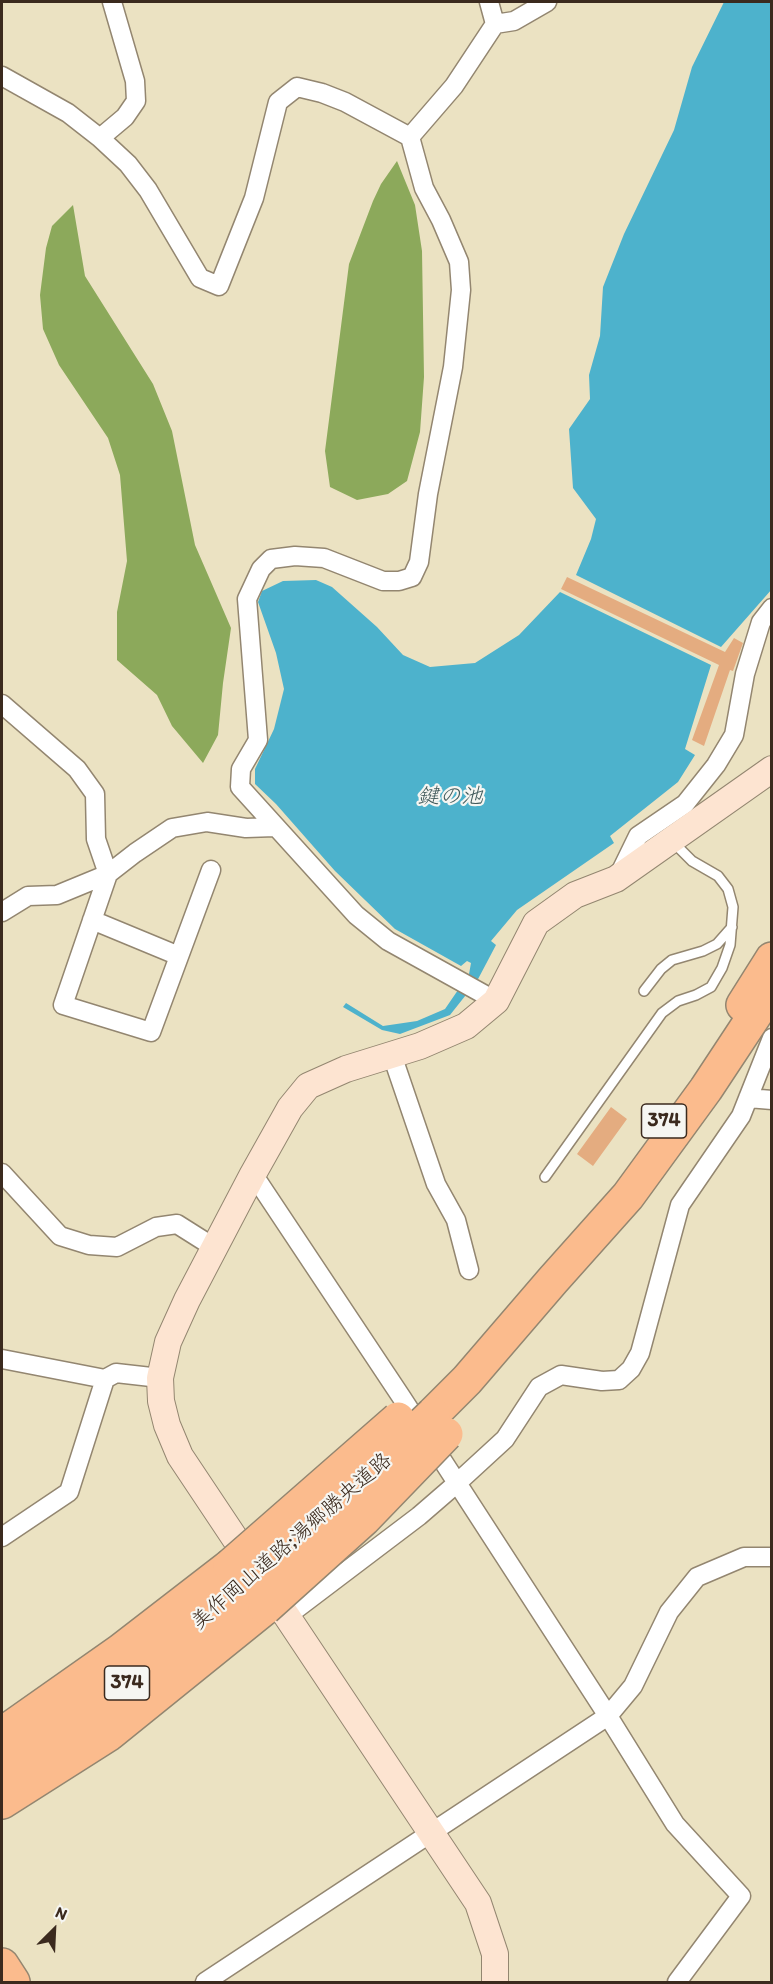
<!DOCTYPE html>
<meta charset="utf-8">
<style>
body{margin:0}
#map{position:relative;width:773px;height:1984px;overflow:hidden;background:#ebe2c2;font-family:Itim,sans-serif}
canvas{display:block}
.frame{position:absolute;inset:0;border:3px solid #3b2a1e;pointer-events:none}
.north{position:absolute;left:24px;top:1900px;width:60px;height:60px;-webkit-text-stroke:4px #f6f6f2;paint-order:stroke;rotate:24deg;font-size:16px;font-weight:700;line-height:24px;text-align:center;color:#3b2a1e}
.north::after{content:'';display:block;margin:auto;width:21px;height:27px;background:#3b2a1e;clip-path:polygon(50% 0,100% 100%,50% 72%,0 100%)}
</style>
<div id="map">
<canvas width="773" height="1984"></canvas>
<div class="frame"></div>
<div class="north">N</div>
</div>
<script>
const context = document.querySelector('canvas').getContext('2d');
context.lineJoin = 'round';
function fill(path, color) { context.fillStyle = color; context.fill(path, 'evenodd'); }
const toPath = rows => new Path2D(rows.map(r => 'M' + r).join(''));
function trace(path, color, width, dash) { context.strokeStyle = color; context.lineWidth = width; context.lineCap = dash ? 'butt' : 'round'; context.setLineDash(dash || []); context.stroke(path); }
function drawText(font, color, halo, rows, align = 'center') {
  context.font = font + ' Itim,"Klee One",sans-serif'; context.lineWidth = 4.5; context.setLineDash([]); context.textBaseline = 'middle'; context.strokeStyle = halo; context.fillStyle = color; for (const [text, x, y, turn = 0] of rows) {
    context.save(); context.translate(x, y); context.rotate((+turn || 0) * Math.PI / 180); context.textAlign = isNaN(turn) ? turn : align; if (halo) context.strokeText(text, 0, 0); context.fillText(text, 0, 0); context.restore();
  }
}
fill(toPath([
 [397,161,415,205,422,251,424,377,420,432,407,481,388,494,357,500,330,487,325,451,349,264,373,201,381,184],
 [73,205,85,276,153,384,172,431,195,545,231,628,223,683,218,735,203,763,172,726,157,695,117,660,117,612,127,561,120,475,108,438,59,365,43,329,40,295,46,248,52,226]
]), '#8ca95b');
fill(toPath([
 [724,2,771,2,772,589,721,647,576,575,591,539,596,519,573,488,569,429,590,399,589,375,600,336,603,287,624,234,674,130,692,67],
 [316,580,332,587,377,627,403,655,430,667,475,663,519,635,560,592,711,665,685,749,695,755,678,782,610,836,614,843,517,910,491,941,496,945,477,981,450,1015,400,1034,382,1030,343,1007,346,1003,383,1026,417,1021,445,1009,469,974,471,963,467,961,461,966,395,929,335,871,276,804,255,784,255,769,274,729,284,689,276,653,258,602,262,591,283,581]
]), '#4db2cc');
fill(toPath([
 [567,577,725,652,734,638,743,643,733,671,730,670,704,746,692,740,719,665,561,589],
 [611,1107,627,1119,593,1166,577,1154]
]), '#e4ac80');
const lane = toPath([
 [644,991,661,969,672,960,703,951,717,944,732,927],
 [545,1177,662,1013,678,1001,696,995,711,987,722,968,730,945,733,907,728,889,718,876,692,861,672,841]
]);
const street = toPath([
 [489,2,495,24],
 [2,76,68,113,100,138,128,164,148,190,200,278,219,286,254,198,278,102,297,87,322,93,345,102,410,137,424,188,441,220,459,262,461,290,453,367,428,494,419,562,412,577,399,581,383,581,324,558,295,556,271,559,261,569,247,599,258,740,241,769,240,787,356,915,388,941,496,1001],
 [410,137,454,86,495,24,514,21,547,2],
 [100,138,125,117,136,101,135,81,112,2],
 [2,704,77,769,95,794,96,839,108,874,63,1005,151,1032,211,870],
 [619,875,638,836,685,804,716,765,734,735,745,674,761,622,772,608],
 [2,912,28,896,57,895,108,874,135,853,172,828,207,822,246,828,275,827],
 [92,920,179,956],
 [392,1055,436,1184,456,1220,469,1270],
 [748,1098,772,1100],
 [2,1173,60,1236,89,1245,117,1247,156,1227,177,1224,215,1248],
 [253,1174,402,1398,608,1716,675,1824,741,1896,677,1982],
 [2,1359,105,1379,116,1373,160,1378],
 [2,1537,69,1492,105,1379],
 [287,1616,419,1516,456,1484,505,1439,539,1387,561,1375,602,1381,619,1380,631,1369,640,1353,680,1205,741,1116,772,1038],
 [205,1982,608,1716,633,1686,669,1612,697,1577,744,1557,772,1557]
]);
const secondary = toPath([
 [495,1982,495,1954,478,1903,180,1456,167,1425,161,1401,160,1378,168,1342,187,1300,253,1174,290,1108,308,1086,346,1069,420,1046,466,1026,496,1001,536,923,575,895,616,879,772,769]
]);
const highway = toPath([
 [743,1005,772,959],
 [433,1414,467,1380,553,1280,628,1196,706,1089,772,989],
 [2,1734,120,1651,230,1566],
 [2,1770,112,1694,246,1587],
 [2,1802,109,1734,265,1608],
 [2,1965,13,1982]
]);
trace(lane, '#938670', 12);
trace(street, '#938670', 21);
trace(secondary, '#938670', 28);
trace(highway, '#938670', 36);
trace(lane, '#fff', 9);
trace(street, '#fff', 18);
trace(secondary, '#fde4d1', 26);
trace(highway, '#fbbb8d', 33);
const highwayBridge = toPath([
 [230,1566,398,1419],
 [246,1587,347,1497,433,1414],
 [265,1608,364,1519,446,1434]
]);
trace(highwayBridge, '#938670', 36, []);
trace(highwayBridge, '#fbbb8d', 33);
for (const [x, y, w] of [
 [664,1121,45],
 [127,1683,45]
]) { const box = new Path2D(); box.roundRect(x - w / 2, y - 17, w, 34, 4.5); context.fillStyle = '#f6f6f2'; context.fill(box); trace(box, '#3b2a1e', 1.5); }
drawText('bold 20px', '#3b2a1e', null, [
 ["374",664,1121],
 ["374",127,1683]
]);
drawText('21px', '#3b2a1e', '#f6f6f2', [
 ["美作岡山道路;湯郷勝央道路",292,1542,-41]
]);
drawText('italic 22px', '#415a5b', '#f6f6f2', [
 ["鍵の池",450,797]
]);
</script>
